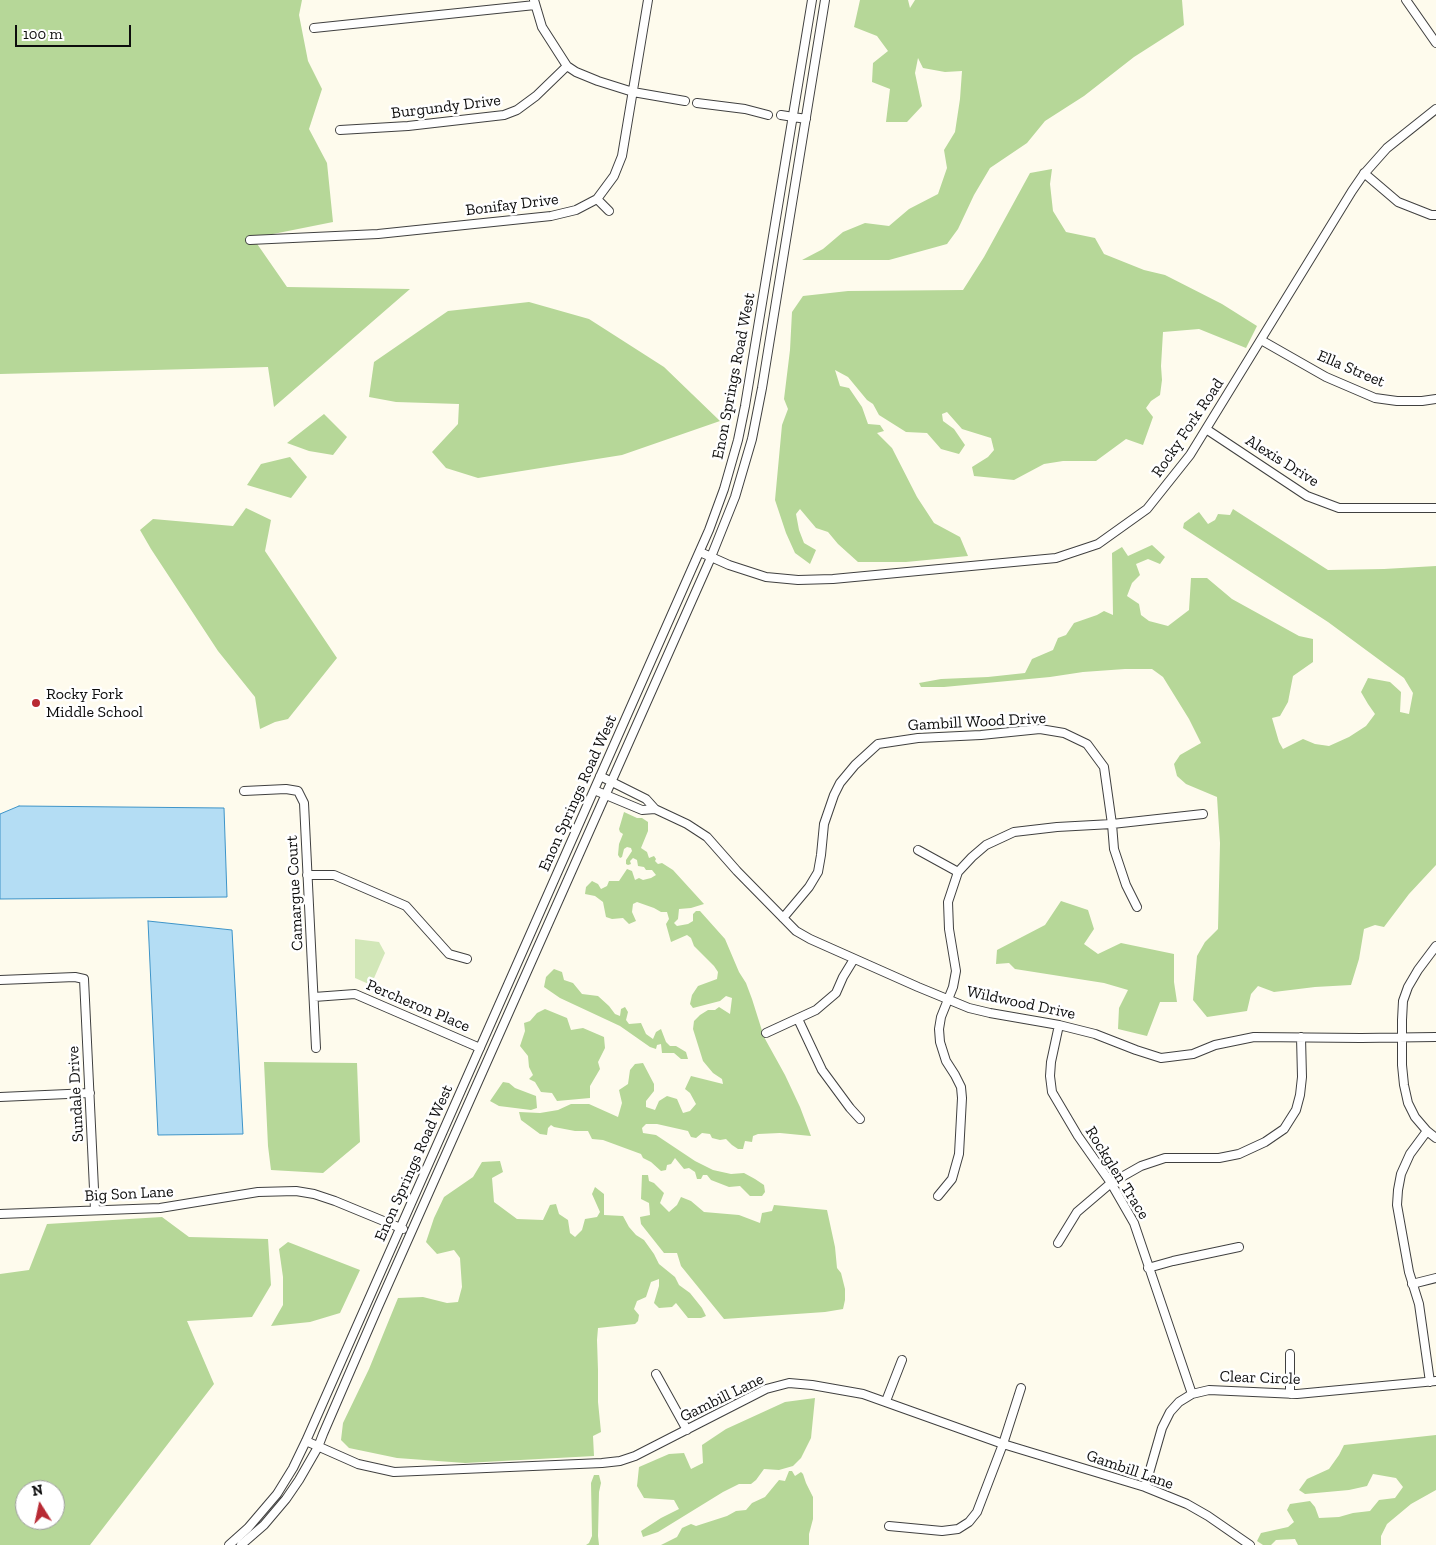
<!DOCTYPE html>
<style>
body{margin:0}
#map{position:relative;width:1436px;height:1545px;overflow:hidden;background:#fefbed;font-family:"Zilla Slab",serif}
canvas{display:block}
.north{position:absolute;left:15px;top:1480px;width:50px;height:50px;box-sizing:border-box;background:#fff;border:1px solid #9e9e9e;border-radius:50%;rotate:350deg;font-size:14px;font-weight:700;line-height:20px;text-align:center;color:#0d0d0d}
.north::after{content:'';display:block;margin:auto;width:18px;height:22px;background:#b82a34;clip-path:polygon(50% 0,100% 100%,50% 72%,0 100%)}
.scale{position:absolute;left:15px;top:25px;width:116px;height:22px;box-sizing:border-box;border:2px solid #0d0d0d;border-top:0;padding-left:6px;font-size:15px;line-height:18px;white-space:nowrap;color:#0d0d0d;-webkit-text-stroke:4px #fff;paint-order:stroke}
</style>
<div id="map">
<canvas width="1436" height="1545"></canvas>
<div class="north">N</div>
<div class="scale">100 m</div>
</div>
<script>
const context = document.querySelector('canvas').getContext('2d');
context.lineJoin = 'round';
function fill(path, color) { context.fillStyle = color; context.fill(path, 'evenodd'); }
const toPath = rows => new Path2D(rows.map(r => 'M' + r).join(''));
function trace(path, color, width, dash) { context.strokeStyle = color; context.lineWidth = width; context.lineCap = dash ? 'butt' : 'round'; context.setLineDash(dash || []); context.stroke(path); }
function drawText(font, color, halo, rows, align = 'center') {
  context.font = font + ' "Zilla Slab",serif'; context.lineWidth = 5; context.setLineDash([]); context.textBaseline = 'middle'; context.strokeStyle = halo; context.fillStyle = color; for (const [text, x, y, turn = 0] of rows) {
    context.save(); context.translate(x, y); context.rotate((+turn || 0) * Math.PI / 180); context.textAlign = isNaN(turn) ? turn : align; if (halo) context.strokeText(text, 0, 0); context.fillText(text, 0, 0); context.restore();
  }
}
fill(toPath([
 [355,939,379,942,385,953,371,985,355,978]
]), '#d2e7b8');
fill(toPath([
 [0,0,302,0,299,15,308,61,322,89,309,129,327,163,333,222,253,238,287,287,410,289,274,407,268,367,0,374],
 [860,0,908,0,910,8,915,0,1182,0,1184,25,1134,57,1084,96,1045,121,1027,143,990,168,974,195,958,229,947,244,889,260,802,260,823,249,843,232,865,223,889,226,909,209,938,194,947,168,944,150,955,132,960,99,962,71,945,72,923,68,918,58,915,73,922,106,907,122,886,122,890,89,872,82,873,63,888,51,877,36,854,27],
 [1052,169,1050,184,1053,211,1066,232,1095,238,1104,254,1144,270,1165,275,1222,304,1257,326,1246,348,1199,329,1163,332,1161,366,1162,380,1160,395,1151,401,1146,408,1153,417,1143,445,1126,439,1096,461,1063,461,1044,464,1014,480,974,476,972,467,988,457,994,450,991,438,962,429,947,412,942,414,943,421,954,429,965,445,959,454,941,449,927,433,906,432,879,415,873,404,867,400,848,377,835,370,840,386,849,388,862,407,868,424,880,425,884,431,877,433,892,448,917,497,934,523,960,537,968,556,906,562,858,562,838,544,828,532,816,528,800,509,796,514,799,530,804,543,816,550,810,564,795,553,786,533,775,500,782,425,788,409,784,399,790,350,792,312,803,296,848,291,963,290,984,257,1030,173],
 [529,302,589,319,664,367,720,421,622,455,478,478,446,468,432,452,458,424,459,404,396,402,369,397,374,362,448,311],
 [324,414,347,437,333,455,309,451,287,443],
 [290,457,307,477,291,498,247,485,261,464],
 [246,508,271,520,265,551,337,658,288,719,275,722,260,729,255,697,218,651,151,549,140,530,153,519,233,526],
 [1233,509,1328,570,1384,569,1436,566,1436,865,1409,894,1384,927,1375,925,1364,929,1359,959,1351,985,1315,987,1274,992,1258,986,1251,994,1247,1011,1207,1017,1193,1000,1197,956,1205,942,1218,929,1220,843,1217,797,1186,784,1177,776,1174,764,1180,755,1201,743,1189,719,1163,677,1152,669,1125,669,1083,672,1050,677,944,687,921,687,919,683,941,679,988,677,1025,673,1032,659,1053,650,1058,638,1066,635,1074,623,1097,615,1104,611,1113,615,1112,553,1122,547,1128,556,1152,545,1165,557,1160,564,1148,559,1136,564,1140,575,1132,583,1127,596,1139,604,1141,615,1149,621,1168,626,1189,610,1191,578,1207,578,1232,599,1299,636,1313,639,1313,662,1293,676,1288,702,1280,716,1272,718,1279,742,1283,749,1303,739,1315,744,1329,746,1349,737,1366,726,1375,714,1368,704,1361,692,1368,678,1390,682,1401,692,1400,712,1409,714,1413,693,1404,678,1328,622,1183,528,1184,523,1199,512,1208,524,1215,520,1218,514,1230,515],
 [624,812,637,818,642,818,648,822,648,831,641,848,647,852,649,858,654,856,656,859,655,861,658,864,662,863,673,870,704,904,691,908,679,909,678,919,674,923,677,926,688,924,693,921,693,914,696,911,700,911,725,939,739,972,746,983,752,999,764,1037,785,1075,800,1107,811,1136,780,1133,758,1134,753,1136,752,1142,745,1141,743,1149,738,1149,732,1145,726,1139,720,1140,712,1138,710,1134,702,1133,696,1138,691,1137,688,1131,657,1124,646,1124,642,1128,643,1133,656,1135,695,1161,713,1170,731,1174,744,1173,755,1179,764,1185,765,1192,762,1196,750,1196,740,1186,729,1187,711,1180,707,1175,703,1175,701,1179,697,1179,695,1172,689,1168,684,1169,675,1158,671,1164,667,1165,666,1170,661,1171,651,1162,643,1158,641,1154,603,1140,592,1139,588,1131,575,1131,554,1127,551,1125,548,1128,547,1135,540,1134,521,1120,519,1112,540,1113,558,1110,571,1104,589,1104,618,1117,622,1103,619,1090,628,1084,630,1070,635,1064,643,1063,654,1084,654,1091,646,1101,646,1107,655,1110,659,1101,667,1096,677,1099,683,1113,690,1111,696,1104,690,1093,685,1089,691,1076,723,1084,722,1079,713,1073,703,1061,693,1029,694,1021,700,1015,708,1010,715,1010,719,1007,730,1014,732,998,726,996,720,1001,693,1008,690,1004,692,995,698,986,717,979,718,972,714,966,694,946,691,938,687,935,671,942,666,924,669,919,667,912,661,912,654,908,637,902,633,904,632,912,636,921,629,924,623,918,612,919,606,917,603,902,595,896,585,894,586,887,592,881,598,884,601,889,607,886,609,881,619,881,627,869,632,871,635,880,639,878,643,880,651,878,656,875,652,870,646,870,644,867,638,866,637,860,633,858,630,861,631,864,628,865,626,864,626,860,632,851,631,848,627,847,624,849,622,857,620,858,618,855,619,844,623,834,620,832,619,829],
 [1061,901,1088,910,1094,929,1084,944,1098,954,1121,943,1174,954,1174,982,1177,1002,1160,1002,1147,1036,1118,1029,1119,1008,1128,990,1104,983,1015,969,1009,963,996,964,997,950,1045,925],
 [554,969,562,972,564,980,573,983,582,994,598,996,609,1006,615,1014,620,1016,621,1009,625,1007,628,1012,626,1020,629,1024,641,1023,646,1034,653,1039,656,1032,661,1029,666,1042,670,1046,676,1046,686,1052,688,1059,681,1059,674,1053,662,1053,661,1044,657,1045,656,1049,650,1047,620,1026,560,998,544,987,546,977],
 [545,1009,567,1018,571,1030,583,1028,604,1037,605,1048,598,1062,600,1069,590,1086,590,1098,557,1101,552,1093,541,1092,535,1082,529,1079,533,1075,529,1067,528,1056,520,1046,525,1031,524,1023,530,1021,537,1013],
 [264,1062,357,1063,360,1142,323,1173,271,1170,268,1146],
 [503,1082,509,1083,515,1088,536,1096,537,1108,531,1110,499,1106,490,1101],
 [500,1161,503,1172,492,1178,494,1202,517,1219,543,1220,550,1205,556,1204,559,1214,568,1220,570,1233,575,1237,582,1230,585,1219,597,1217,600,1212,592,1194,595,1187,604,1194,604,1215,623,1216,629,1227,636,1235,644,1240,654,1254,659,1264,675,1277,679,1285,690,1293,702,1308,706,1316,701,1318,688,1318,676,1303,672,1307,659,1308,654,1303,659,1286,659,1279,651,1282,646,1297,637,1301,634,1309,639,1315,638,1321,635,1324,598,1328,597,1340,598,1370,598,1402,601,1432,593,1436,594,1456,465,1463,397,1458,349,1448,341,1440,343,1423,369,1369,398,1298,423,1297,447,1303,458,1302,462,1287,460,1258,454,1250,437,1254,426,1242,434,1218,444,1197,473,1177,482,1162],
 [642,1175,648,1175,649,1181,654,1183,664,1193,660,1203,669,1212,677,1205,681,1197,691,1201,704,1212,739,1215,760,1223,762,1213,772,1211,774,1205,827,1210,835,1247,837,1268,841,1273,845,1289,845,1300,843,1309,825,1312,724,1319,681,1266,677,1253,664,1253,641,1224,640,1217,650,1215,649,1203,641,1199],
 [162,1217,189,1237,268,1239,271,1285,252,1317,187,1321,214,1384,90,1545,0,1545,0,1274,29,1270,47,1224],
 [25,1490,55,1490,55,1520,25,1520],
 [288,1242,360,1270,340,1313,310,1322,271,1326,283,1305,283,1277,279,1249],
 [815,1398,811,1438,801,1458,793,1466,779,1470,764,1469,756,1480,751,1484,739,1484,723,1492,658,1532,643,1537,641,1531,661,1518,679,1509,674,1500,644,1498,637,1486,639,1467,669,1454,684,1453,691,1469,703,1463,702,1445,726,1429,785,1402],
 [1436,1435,1436,1490,1411,1504,1387,1524,1381,1536,1381,1545,1298,1545,1295,1539,1276,1540,1271,1545,1263,1545,1257,1541,1261,1533,1288,1527,1294,1522,1287,1510,1290,1504,1310,1501,1315,1507,1319,1518,1339,1517,1353,1513,1370,1511,1379,1500,1395,1498,1403,1487,1396,1478,1373,1474,1367,1486,1349,1490,1305,1494,1299,1490,1307,1479,1329,1469,1339,1455,1344,1445],
 [789,1471,792,1471,795,1476,801,1472,803,1474,806,1483,813,1497,813,1519,809,1534,809,1545,661,1545,677,1537,682,1528,691,1524,696,1526,727,1516,736,1511,746,1510,752,1503,765,1497,779,1480,785,1481],
 [594,1475,599,1475,601,1483,599,1492,598,1536,599,1545,586,1545,589,1543,592,1536,591,1483]
]), '#b6d798');
const water = toPath([
 [19,806,224,808,227,897,0,899,0,814,19,806],
 [148,921,232,930,243,1134,158,1135,148,921]
]);
fill(water, '#b4ddf4');
trace(water, '#3e94c8', 1);
const minor = toPath([
 [534,0,542,27,567,66,576,72,598,81,633,92,685,101],
 [1406,0,1436,43],
 [314,28,535,5],
 [697,103,745,109,768,115],
 [781,115,806,119],
 [340,130,408,126,504,115,517,110,536,96,567,66],
 [1364,173,1398,202,1431,215,1436,215],
 [597,199,609,211],
 [250,240,378,234,551,216,576,210,597,199,614,176,622,156,648,0],
 [1261,340,1326,377,1375,398,1397,401,1422,401,1436,399],
 [1206,429,1307,496,1339,508,1436,508],
 [700,552,729,565,766,577,798,580,833,579,1056,558,1098,544,1147,509,1190,455,1352,191,1363,175,1387,148,1436,109],
 [600,776,646,799,655,809,687,824,707,837,737,871,796,931,810,939,918,987,969,1008,990,1013,1059,1025,1095,1034,1136,1050,1161,1058,1193,1054,1215,1045,1254,1037,1361,1038,1436,1037],
 [594,790,642,810,655,809],
 [244,791,286,789,298,791,304,803,316,1048],
 [918,850,958,872],
 [307,875,334,875,406,906,449,954,467,959],
 [1137,907,1126,885,1114,849,1112,824,1203,814],
 [783,918,809,887,818,872,821,855,824,824,834,795,840,783,855,765,878,744,918,738,981,735,1040,729,1064,733,1087,744,1104,767,1112,824,1057,827,1014,832,986,845,972,857,958,872,948,902,949,929,956,971,953,987,941,1017,939,1029,940,1042,946,1061,955,1075,961,1087,962,1098,959,1154,952,1179,938,1196],
 [1436,946,1418,970,1408,987,1403,1001,1402,1020,1402,1065,1404,1085,1408,1103,1415,1117,1427,1131,1436,1138],
 [0,980,75,977,84,979,95,1210],
 [314,997,355,994,480,1048],
 [798,1019,822,1070,850,1108,860,1119],
 [1059,1025,1051,1062,1050,1076,1052,1092,1078,1136,1111,1183,1134,1223,1192,1394],
 [766,1033,816,1010,836,993,843,977,854,959],
 [0,1097,90,1093],
 [1427,1131,1410,1154,1401,1174,1398,1190,1397,1205,1409,1272,1419,1304,1430,1382],
 [0,1214,160,1208,258,1192,296,1191,314,1194,335,1201,403,1229],
 [1058,1243,1077,1212,1111,1183,1141,1166,1165,1158,1219,1158,1239,1154,1265,1142,1284,1129,1296,1110,1300,1095,1302,1077,1301,1037],
 [1148,1268,1173,1261,1239,1247],
 [1412,1284,1436,1278],
 [656,1374,687,1430],
 [1290,1394,1290,1354],
 [886,1401,902,1360],
 [306,1441,358,1464,394,1472,602,1463,620,1461,635,1456,766,1389,789,1383,812,1385,863,1394,1003,1444,1145,1487,1187,1504,1208,1516,1250,1545],
 [1145,1487,1162,1428,1170,1412,1179,1402,1192,1394,1209,1390,1297,1394,1436,1381],
 [889,1526,942,1531,958,1529,969,1522,977,1512,1003,1444,1021,1388],
 [229,1545,248,1528,277,1494,293,1468,306,1441,709,530,724,489,738,440,745,406,812,0],
 [241,1545,264,1525,286,1499,299,1480,318,1447,323,1434,378,1307,709,562,735,497,752,439,762,388,825,0]
]);
trace(minor, '#404040', 10);
trace(minor, '#fff', 8);
for (const [x, y, r, color] of [
 [36,703,5,"#b82a34"]
]) { const dot = new Path2D(); dot.arc(x, y, r, 0, 2 * Math.PI); context.fillStyle = color; context.fill(dot); trace(dot, '#fff', 2); }
drawText('16px', '#0d0d0d', '#fff', [
 ["Burgundy Drive",446,107,-7],
 ["Bonifay Drive",512,205,-7],
 ["Ella Street",1351,369,23],
 ["Enon Springs Road West",734,376,-79],
 ["Rocky Fork Road",1188,428,-56],
 ["Alexis Drive",1282,461,32],
 ["Gambill Wood Drive",977,722,-3],
 ["Enon Springs Road West",578,793,-66],
 ["Camargue Court",295,893,-93],
 ["Wildwood Drive",1021,1003,12],
 ["Percheron Place",418,1006,23],
 ["Sundale Drive",76,1094,-93],
 ["Enon Springs Road West",414,1163,-66],
 ["Rockglen Trace",1117,1173,58],
 ["Big Son Lane",129,1194,-3],
 ["Clear Circle",1260,1378,2],
 ["Gambill Lane",722,1398,-26],
 ["Gambill Lane",1130,1470,19]
]);
drawText('16px', '#0d0d0d', '#fff', [
 ["Rocky Fork",46,694],
 ["Middle School",46,712]
], 'left');
</script>
